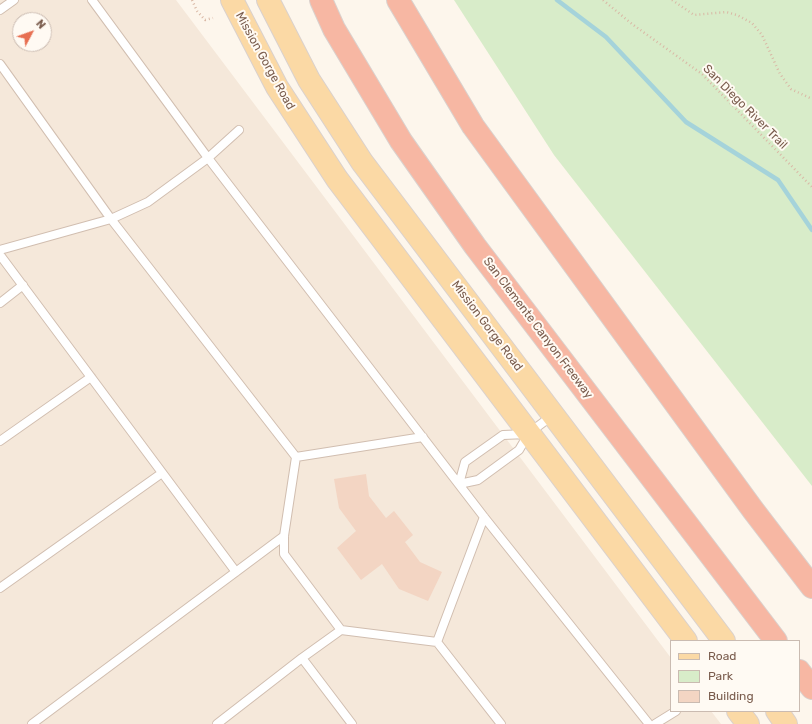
<!DOCTYPE html>
<style>
body{margin:0}
#map{position:relative;width:812px;height:724px;overflow:hidden;background:#fdf6ec;font-family:Rubik,sans-serif}
canvas{display:block}
.legend{position:absolute;left:670px;top:640px;width:130px;height:72px;box-sizing:border-box;background:#fffaf3;border:1px solid #cabbb1;margin:0;padding:5px 7px;list-style:none;font-size:12px;color:#7a5c4d}
.legend li{display:flex;align-items:center;gap:8px;height:20px}
.legend b{width:20px;border:1px solid #cabbb1}
.north{position:absolute;left:12px;top:12px;width:40px;height:40px;box-sizing:border-box;background:#fffaf3;border:1px solid #cabbb1;border-radius:50%;rotate:49deg;font-size:11px;font-weight:700;line-height:16px;text-align:center;color:#7a5c4d}
.north::after{content:'';display:block;margin:auto;width:14px;height:18px;background:#e76f51;clip-path:polygon(50% 0,100% 100%,50% 72%,0 100%)}
</style>
<div id="map">
<canvas width="812" height="724"></canvas>
<ul class="legend">
<li><b style="height:5px;background:#fbd9a5"></b>Road</li>
<li><b style="height:11px;background:#d8ecc9"></b>Park</li>
<li><b style="height:11px;background:#f3d5c3"></b>Building</li>
</ul>
<div class="north">N</div>
</div>
<script>
const context = document.querySelector('canvas').getContext('2d');
context.lineJoin = 'round';
function fill(path, color) { context.fillStyle = color; context.fill(path, 'evenodd'); }
const toPath = rows => new Path2D(rows.map(r => 'M' + r).join(''));
function trace(path, color, width, dash) { context.strokeStyle = color; context.lineWidth = width; context.lineCap = dash ? 'butt' : 'round'; context.setLineDash(dash || []); context.stroke(path); }
function drawText(font, color, halo, rows, align = 'center') {
  context.font = font + ' Rubik,sans-serif'; context.lineWidth = 4; context.setLineDash([]); context.textBaseline = 'middle'; context.strokeStyle = halo; context.fillStyle = color; for (const [text, x, y, turn = 0] of rows) {
    context.save(); context.translate(x, y); context.rotate((+turn || 0) * Math.PI / 180); context.textAlign = isNaN(turn) ? turn : align; if (halo) context.strokeText(text, 0, 0); context.fillText(text, 0, 0); context.restore();
  }
}
fill(toPath([
 [0,0,176,0,671,658,671,711,711,711,721,724,0,724],
 [20,20,44,20,44,44,20,44]
]), '#f5e8da');
fill(toPath([
 [454,0,812,0,812,486,554,155]
]), '#d8ecc9');
trace(toPath([
 [557,0,606,37,686,122,778,180,812,230]
]), '#a5d3da', 4.5);
fill(toPath([
 [366,474,369,496,386,518,394,511,413,535,405,542,420,562,442,572,428,601,399,589,382,564,361,580,337,548,356,531,339,508,334,479]
]), '#f3d5c3');
const lane = toPath([
 [92,0,208,158,484,517,649,724],
 [0,10,14,0],
 [0,64,111,219,296,457,284,536,284,554,341,630,437,642],
 [0,250,111,219,148,202,208,158,239,130],
 [0,255,236,572],
 [0,303,23,285],
 [527,434,503,435,465,462,459,484,478,480,519,450,529,433,553,415],
 [0,441,91,377],
 [296,457,423,437],
 [484,517,437,642,501,724],
 [0,588,162,473],
 [302,658,352,724],
 [32,724,284,536],
 [217,724,302,658,341,630],
 [655,724,676,711]
]);
const primary = toPath([
 [232,0,277,87,337,179,686,641],
 [268,0,309,80,362,162,724,641],
 [738,711,748,724],
 [777,711,786,724]
]);
const highway = toPath([
 [321,0,334,29,401,141,475,246,776,641],
 [398,0,473,126,753,510,812,587],
 [799,671,812,688]
]);
trace(lane, '#d1beb0', 10);
trace(primary, '#dad1cd', 24);
trace(highway, '#dad1cd', 24);
trace(toPath([
 [192,0,197,11,205,20,213,18],
 [603,0,632,24,702,74,812,187],
 [672,0,694,15,726,12,737,15,752,23,762,35,780,74,791,89,812,99]
]), '#d9b8a5', 2.5, [1, 3]);
trace(lane, '#fff', 8);
trace(primary, '#fbd9a5', 22);
trace(highway, '#f7b7a3', 22);
drawText('12px', '#7a5c4d', '#fffaf3', [
 ["Mission Gorge Road",265,61,61],
 ["San Diego River Trail",745,107,45],
 ["Mission Gorge Road",487,326,53],
 ["San Clemente Canyon Freeway",538,328,53]
]);
</script>
